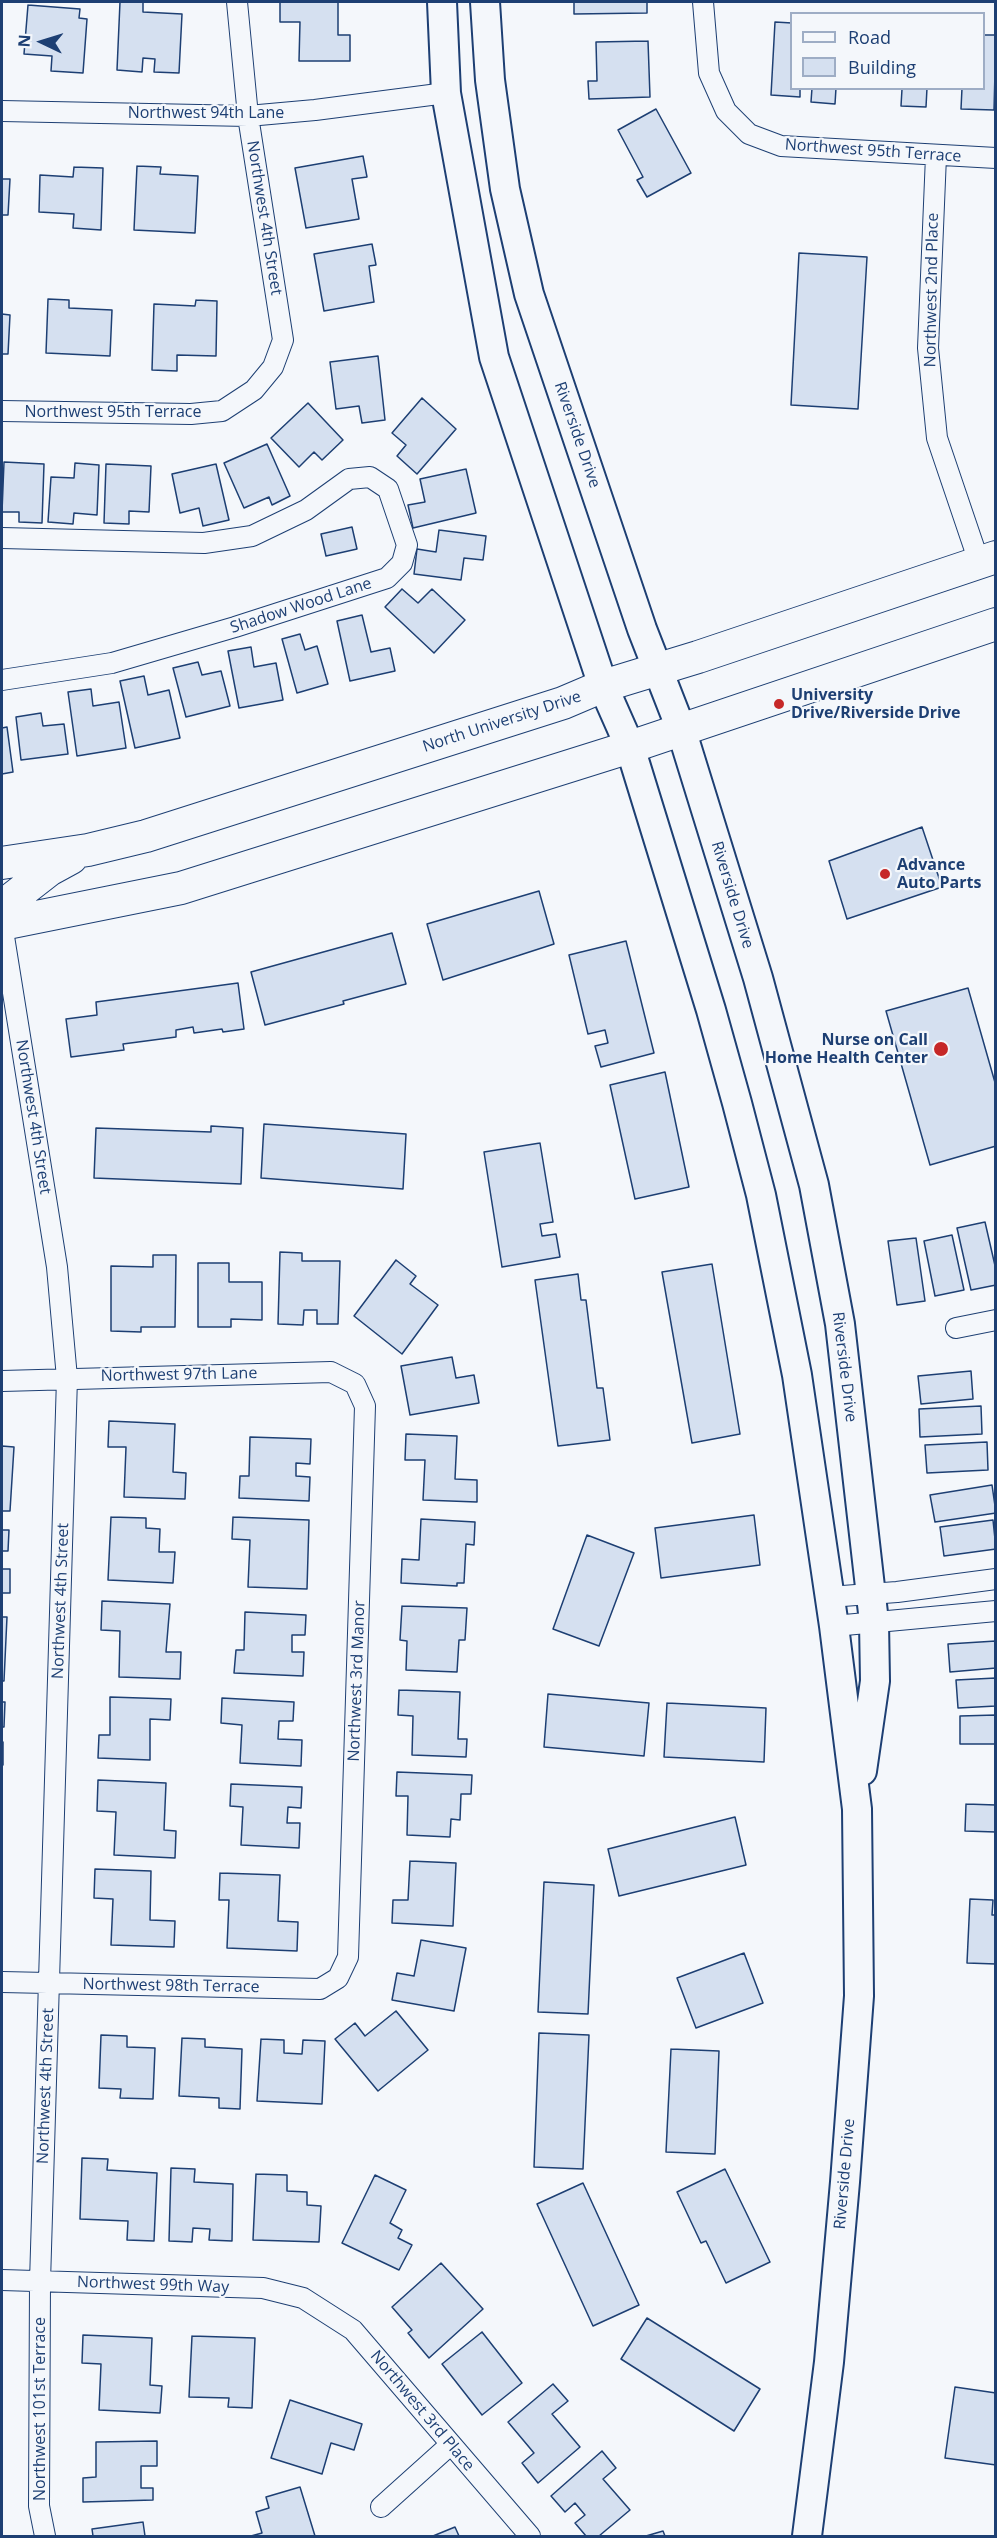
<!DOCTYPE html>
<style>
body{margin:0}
#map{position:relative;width:997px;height:2538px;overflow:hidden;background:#f4f7fb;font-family:"Open Sans",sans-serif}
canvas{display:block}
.frame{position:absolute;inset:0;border:3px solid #1d3f73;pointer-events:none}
.legend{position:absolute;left:790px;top:12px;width:195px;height:78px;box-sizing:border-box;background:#f4f7fb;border:2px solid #9eadc5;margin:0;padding:8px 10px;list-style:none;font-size:18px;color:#1d3f73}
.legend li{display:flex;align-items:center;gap:12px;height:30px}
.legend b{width:30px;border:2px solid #9eadc5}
.north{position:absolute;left:12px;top:12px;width:60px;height:60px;-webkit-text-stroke:4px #f4f7fb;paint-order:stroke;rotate:274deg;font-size:16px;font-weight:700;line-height:24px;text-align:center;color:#1d3f73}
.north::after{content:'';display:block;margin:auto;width:21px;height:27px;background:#1d3f73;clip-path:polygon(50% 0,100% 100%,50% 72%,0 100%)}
</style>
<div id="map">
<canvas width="997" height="2538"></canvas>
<div class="frame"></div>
<ul class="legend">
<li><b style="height:8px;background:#f4f7fb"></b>Road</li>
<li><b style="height:16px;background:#d5e0f0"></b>Building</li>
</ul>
<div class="north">N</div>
</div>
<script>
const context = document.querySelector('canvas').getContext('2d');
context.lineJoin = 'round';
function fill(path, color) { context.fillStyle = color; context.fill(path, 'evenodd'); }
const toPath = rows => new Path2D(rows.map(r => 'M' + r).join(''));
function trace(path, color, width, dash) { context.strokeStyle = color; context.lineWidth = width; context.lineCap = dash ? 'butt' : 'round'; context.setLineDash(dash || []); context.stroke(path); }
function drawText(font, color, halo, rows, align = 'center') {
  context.font = font + ' "Open Sans",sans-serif'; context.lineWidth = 4.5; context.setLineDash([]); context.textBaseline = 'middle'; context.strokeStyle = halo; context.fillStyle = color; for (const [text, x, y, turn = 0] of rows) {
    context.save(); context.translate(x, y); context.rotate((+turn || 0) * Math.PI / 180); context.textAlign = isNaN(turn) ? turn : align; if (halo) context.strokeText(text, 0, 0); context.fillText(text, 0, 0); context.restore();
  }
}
const building = toPath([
 [120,2,143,2,143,12,182,14,179,73,154,72,155,59,143,58,142,72,117,70,120,2],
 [280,2,338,2,338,35,350,35,350,61,299,61,300,22,280,22,280,2],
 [574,2,647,2,647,13,574,14,574,2],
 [28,5,80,9,79,18,87,19,83,73,51,71,52,56,24,54,28,5],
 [775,22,792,23,792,88,800,88,800,97,771,95,775,22],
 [984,35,996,35,994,110,961,109,962,88,984,88,984,35],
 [648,41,650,97,589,99,588,81,597,81,596,42,648,41],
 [812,88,836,88,835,104,811,102,812,88],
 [884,88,927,88,926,107,901,106,902,89,884,88],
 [656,109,691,173,647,197,637,180,643,177,618,130,656,109],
 [363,156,367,177,352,179,359,219,306,228,295,168,363,156],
 [137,166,161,167,160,174,198,176,195,233,134,230,137,166],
 [74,167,103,168,101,230,73,228,74,214,39,212,40,175,73,177,74,167],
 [2,179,10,179,8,215,2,215,2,179],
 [372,244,376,265,369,266,374,302,324,311,314,254,372,244],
 [799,253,867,257,858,409,791,405,799,253],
 [48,299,69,300,69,308,112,310,110,356,46,353,48,299],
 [196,300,217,301,216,356,177,355,177,371,152,370,154,304,195,306,196,300],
 [2,314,10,315,8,354,2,354,2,314],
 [378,356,385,420,362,423,359,406,336,409,330,362,378,356],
 [422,398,456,429,417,474,397,456,406,445,392,433,422,398],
 [308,403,343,440,322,460,314,452,299,467,271,438,308,403],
 [267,444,290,496,272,505,269,497,244,508,224,463,267,444],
 [4,462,44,464,42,523,19,522,19,512,2,512,4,462],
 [75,463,99,465,97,515,74,513,73,524,48,522,51,477,74,478,75,463],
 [106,464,151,466,149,512,129,511,129,524,104,523,106,464],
 [216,464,229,520,203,526,199,508,180,513,172,474,216,464],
 [466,469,476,513,413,528,408,505,425,502,420,479,466,469],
 [352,527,357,549,326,556,321,534,352,527],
 [439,530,486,536,483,560,464,558,461,580,414,574,417,549,436,552,439,530],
 [402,589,418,603,432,589,465,620,434,653,385,607,402,589],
 [362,615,371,652,390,648,395,671,350,681,337,621,362,615],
 [300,634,305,650,317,646,328,684,297,693,282,639,300,634],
 [251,647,254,667,276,663,283,700,239,708,228,651,251,647],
 [198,662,202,675,221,671,230,706,186,717,173,668,198,662],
 [144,676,148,695,169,690,180,738,135,748,120,681,144,676],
 [91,689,93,706,119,702,126,748,77,756,68,692,91,689],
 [41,713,43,726,64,724,68,754,21,760,16,717,41,713],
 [7,727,13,772,2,774,2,728,7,727],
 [922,827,942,887,847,919,829,861,922,827],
 [539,891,554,944,443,980,427,924,539,891],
 [392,933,406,984,343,1001,344,1004,265,1025,251,972,392,933],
 [626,941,654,1053,601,1067,595,1046,608,1043,605,1030,588,1034,569,955,626,941],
 [238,983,244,1029,223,1032,222,1029,194,1033,193,1027,176,1030,176,1037,123,1044,124,1050,71,1057,66,1019,97,1015,96,1002,238,983],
 [968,988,996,1086,996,1146,930,1165,886,1011,968,988],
 [665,1072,689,1187,635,1199,610,1085,665,1072],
 [264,1124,406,1134,403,1189,261,1178,264,1124],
 [211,1126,243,1128,241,1184,94,1178,96,1128,211,1132,211,1126],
 [540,1143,553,1222,540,1224,542,1236,556,1234,560,1257,502,1267,484,1152,540,1143],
 [985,1222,996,1270,996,1285,971,1290,957,1228,985,1222],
 [952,1235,964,1290,935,1296,924,1241,952,1235],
 [916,1238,925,1301,897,1305,888,1241,916,1238],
 [280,1252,302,1253,302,1261,340,1261,338,1324,317,1324,317,1310,304,1310,303,1325,278,1324,280,1252],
 [153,1255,176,1255,175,1327,141,1327,141,1332,111,1331,111,1266,153,1267,153,1255],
 [396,1260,416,1276,410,1284,438,1305,402,1354,354,1316,396,1260],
 [198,1263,229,1263,229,1282,262,1282,262,1320,231,1319,231,1327,198,1327,198,1263],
 [712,1264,740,1434,692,1443,662,1272,712,1264],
 [578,1274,581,1300,586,1300,597,1388,603,1388,610,1440,558,1446,535,1280,578,1274],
 [452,1357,456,1378,474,1375,479,1403,410,1415,401,1366,452,1357],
 [971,1371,973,1399,921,1404,918,1376,971,1371],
 [981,1406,982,1434,920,1437,919,1409,981,1406],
 [109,1421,175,1424,173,1472,186,1473,185,1499,124,1497,126,1447,108,1447,109,1421],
 [406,1434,457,1436,455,1479,477,1480,477,1502,423,1500,425,1460,405,1460,406,1434],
 [250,1437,311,1439,310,1464,296,1463,296,1476,310,1477,309,1501,239,1498,240,1476,249,1476,250,1437],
 [987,1442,988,1470,927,1473,925,1445,987,1442],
 [2,1446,14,1447,10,1511,2,1511,2,1446],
 [992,1485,996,1513,935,1522,930,1495,992,1485],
 [754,1515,760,1565,661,1578,655,1528,754,1515],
 [111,1517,146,1518,146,1528,160,1529,159,1552,175,1552,173,1583,108,1580,111,1517],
 [233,1517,309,1520,307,1589,248,1587,250,1540,232,1539,233,1517],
 [421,1519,475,1522,474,1545,466,1544,464,1583,457,1583,457,1586,401,1583,402,1559,419,1560,421,1519],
 [993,1520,996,1549,944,1556,940,1527,993,1520],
 [2,1530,9,1530,8,1551,2,1551,2,1530],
 [587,1535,634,1553,599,1646,553,1629,587,1535],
 [2,1569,10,1569,10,1593,2,1593,2,1569],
 [102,1601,170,1604,166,1652,181,1652,180,1679,119,1677,120,1631,101,1630,102,1601],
 [402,1606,467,1608,465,1640,459,1640,457,1672,406,1670,407,1641,400,1640,402,1606],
 [245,1612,306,1615,305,1635,292,1635,292,1652,304,1652,303,1676,234,1673,236,1650,244,1650,245,1612],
 [2,1617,7,1617,4,1681,2,1681,2,1617],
 [996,1641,996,1668,950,1672,948,1644,996,1641],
 [996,1678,996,1706,958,1708,956,1680,996,1678],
 [399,1690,460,1692,458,1739,467,1739,466,1757,412,1755,413,1716,398,1715,399,1690],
 [548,1694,649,1703,644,1756,544,1747,548,1694],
 [110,1697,171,1699,170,1720,150,1719,150,1760,98,1758,99,1735,110,1735,110,1697],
 [222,1698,294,1702,293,1721,279,1721,278,1739,302,1740,301,1766,240,1763,242,1725,221,1723,222,1698],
 [2,1702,5,1702,4,1727,2,1727,2,1702],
 [667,1703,766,1708,764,1762,664,1757,667,1703],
 [996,1715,996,1744,960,1744,960,1716,996,1715],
 [2,1742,3,1742,3,1765,2,1765,2,1742],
 [397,1772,472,1775,471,1794,461,1794,460,1820,451,1819,450,1837,407,1835,408,1796,396,1796,397,1772],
 [98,1780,166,1783,164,1830,176,1831,175,1858,114,1855,116,1812,97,1811,98,1780],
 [231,1784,302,1787,301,1808,288,1807,287,1823,300,1823,299,1848,241,1845,243,1807,230,1806,231,1784],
 [966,1804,996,1805,996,1832,965,1831,966,1804],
 [735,1817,746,1865,619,1896,608,1849,735,1817],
 [410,1861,456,1863,453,1926,392,1923,393,1900,408,1900,410,1861],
 [95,1869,151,1871,150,1920,175,1921,174,1947,111,1945,113,1899,94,1898,95,1869],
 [220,1873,280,1875,278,1921,298,1922,297,1951,227,1948,229,1900,219,1900,220,1873],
 [544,1882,594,1885,588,2014,538,2012,544,1882],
 [970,1899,993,1900,992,1915,996,1915,996,1964,967,1963,970,1899],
 [421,1940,466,1948,454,2011,392,2000,397,1973,414,1976,421,1940],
 [744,1953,763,2003,696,2028,677,1978,744,1953],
 [396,2011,428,2050,378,2091,335,2039,355,2023,365,2036,396,2011],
 [539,2033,589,2035,583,2169,534,2167,539,2033],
 [101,2035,127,2036,127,2047,155,2048,153,2099,120,2098,121,2089,99,2088,101,2035],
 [182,2038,205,2039,205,2047,242,2049,240,2109,219,2108,219,2098,179,2096,182,2038],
 [261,2039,284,2040,284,2053,302,2054,303,2040,325,2041,322,2104,257,2101,261,2039],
 [671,2049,719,2051,715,2154,666,2152,671,2049],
 [82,2158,108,2159,107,2170,157,2173,154,2241,127,2240,128,2221,80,2219,82,2158],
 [171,2168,195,2169,194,2182,233,2184,232,2241,209,2240,210,2229,193,2228,192,2242,169,2241,171,2168],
 [725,2169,770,2262,726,2283,706,2241,701,2243,677,2192,725,2169],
 [256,2174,287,2175,287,2191,307,2192,307,2205,321,2206,319,2242,253,2240,256,2174],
 [375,2175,406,2190,390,2223,402,2230,398,2238,412,2245,399,2270,342,2243,375,2175],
 [583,2183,639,2305,593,2326,537,2204,583,2183],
 [441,2263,483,2309,429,2358,408,2333,412,2330,392,2307,441,2263],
 [647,2318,760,2389,734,2431,621,2359,647,2318],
 [482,2332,522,2383,482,2415,442,2364,482,2332],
 [83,2335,152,2338,150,2385,162,2386,160,2413,99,2410,101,2364,82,2363,83,2335],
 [192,2336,255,2338,252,2408,228,2407,229,2398,189,2397,192,2336],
 [553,2384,568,2401,552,2414,580,2447,538,2483,522,2463,534,2453,508,2422,553,2384],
 [955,2387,996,2393,996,2465,945,2458,955,2387],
 [290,2400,362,2424,354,2450,331,2443,322,2474,271,2458,290,2400],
 [157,2441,157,2466,141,2466,141,2488,153,2488,153,2500,83,2502,83,2478,96,2477,96,2442,157,2441],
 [602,2451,616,2468,603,2479,630,2510,599,2536,586,2536,575,2523,585,2515,575,2503,565,2512,551,2496,602,2451],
 [300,2487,315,2536,251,2536,262,2533,256,2512,269,2508,266,2497,300,2487],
 [143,2522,145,2536,93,2536,92,2529,143,2522],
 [455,2527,459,2536,433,2536,455,2527],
 [663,2531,665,2536,646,2536,663,2531]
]);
fill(building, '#d5e0f0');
trace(building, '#1d3f73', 1.5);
const street = toPath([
 [703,2,709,73,726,111,749,134,781,146,996,158],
 [2,111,248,116,315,110,446,93],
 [936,156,928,348,937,438,979,562],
 [2,411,191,414,222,411,254,390,273,367,283,340,248,116,237,2],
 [2,538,204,543,252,536,306,510,349,479,370,477,388,489,407,545,402,563,387,578,235,627,112,663,2,680],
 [2,924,57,1267,67,1378,40,2282,39,2506,45,2536],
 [956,1328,996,1320],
 [2,1381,331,1372,355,1384,365,1406,348,1957,338,1978,320,1989,2,1982],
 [829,1597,897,1592,996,1579],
 [834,1626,996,1611],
 [2,2280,263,2288,303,2298,353,2330,530,2536],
 [381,2507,450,2445]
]);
const secondary = toPath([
 [442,2,446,93,494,357,603,686,630,747,711,1010,737,1103,761,1195,797,1375,834,1626,857,1809,859,1996,845,2182,829,2362,807,2536],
 [485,2,490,80,505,189,529,294,642,629,681,729,758,978,814,1185,840,1324,874,1622,875,1681,862,1771]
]);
const primary = toPath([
 [2,863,88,850,146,836,563,703,603,686,698,657,996,557],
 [2,924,181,888,630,747,996,624],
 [2,924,13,898,49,870,71,858]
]);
trace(street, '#1d3f73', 22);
trace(secondary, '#1d3f73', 32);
trace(primary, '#1d3f73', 34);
trace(street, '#f4f7fb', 20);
trace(secondary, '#f4f7fb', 28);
trace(primary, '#f4f7fb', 32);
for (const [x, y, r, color] of [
 [779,704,6,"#c62828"],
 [885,874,6,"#c62828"],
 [941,1049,8,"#c62828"]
]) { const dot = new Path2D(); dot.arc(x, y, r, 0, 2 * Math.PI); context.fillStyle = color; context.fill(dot); trace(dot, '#f4f7fb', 2); }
drawText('16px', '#1d3f73', '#f4f7fb', [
 ["Northwest 94th Lane",206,113],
 ["Northwest 95th Terrace",873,151,4],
 ["Northwest 4th Street",264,218,81],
 ["Northwest 2nd Place",932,290,-89],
 ["Northwest 95th Terrace",113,412],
 ["Riverside Drive",577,435,71],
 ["Shadow Wood Lane",301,606,-18],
 ["North University Drive",502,722,-18],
 ["Riverside Drive",732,895,73],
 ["Northwest 4th Street",33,1117,81],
 ["Riverside Drive",844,1367,83],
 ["Northwest 97th Lane",179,1375,-1],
 ["Northwest 4th Street",61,1601,-88],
 ["Northwest 3rd Manor",357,1681,-88],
 ["Northwest 98th Terrace",171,1986,1],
 ["Northwest 4th Street",46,2086,-88],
 ["Riverside Drive",845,2174,-85],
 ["Northwest 99th Way",153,2285,2],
 ["Northwest 101st Terrace",40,2409,-90],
 ["Northwest 3rd Place",422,2411,50]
]);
drawText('bold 16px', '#1d3f73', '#f4f7fb', [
 ["University",791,695],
 ["Drive/Riverside Drive",791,713],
 ["Advance",897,865],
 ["Auto Parts",897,883],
 ["Nurse on Call",928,1040,"right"],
 ["Home Health Center",928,1058,"right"]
], 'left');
</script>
